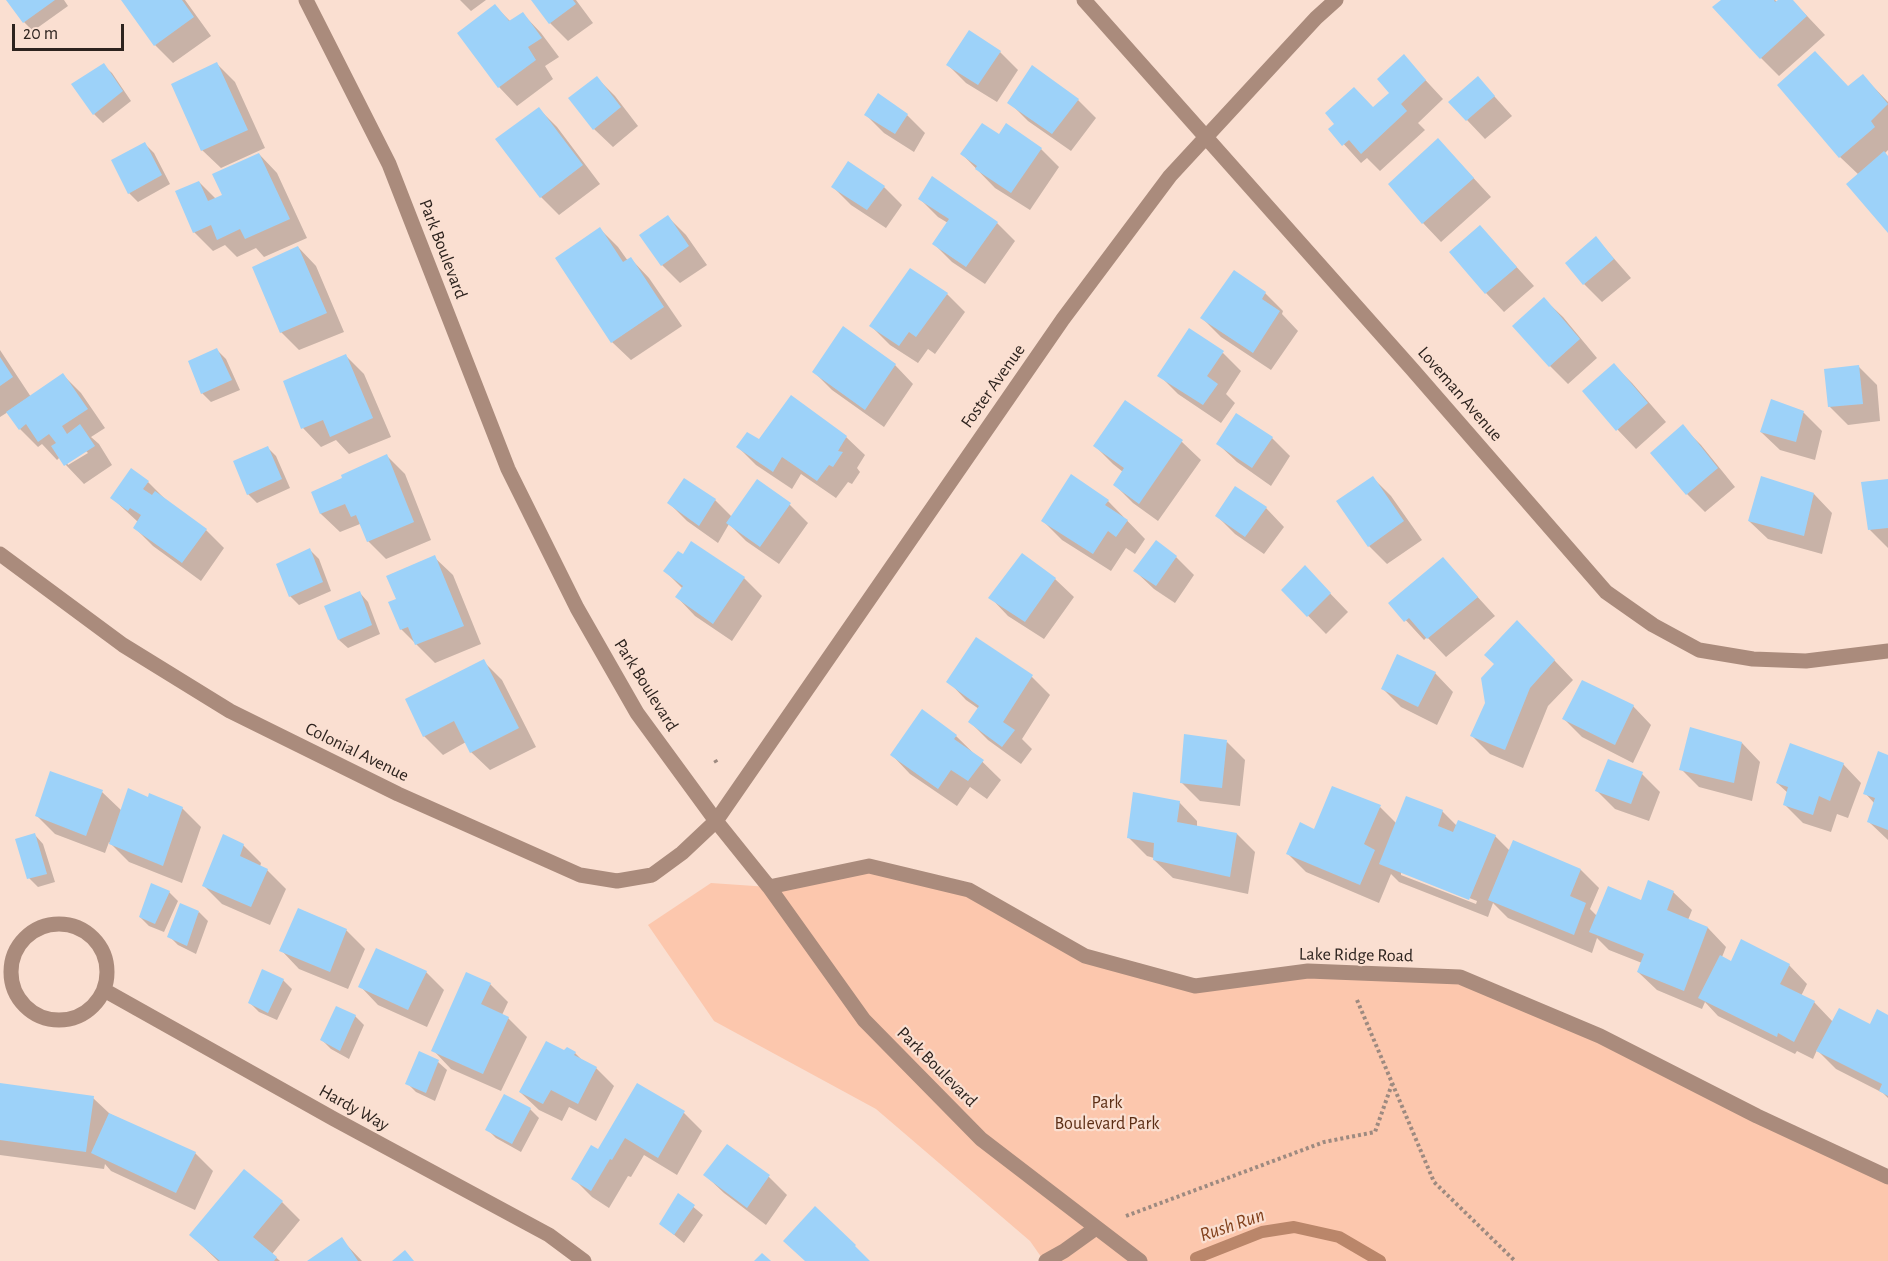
<!DOCTYPE html>
<style>
body{margin:0}
#map{position:relative;width:1888px;height:1261px;overflow:hidden;background:#fadfd1;font-family:"Alegreya Sans",sans-serif}
canvas{display:block}
.scale{position:absolute;left:12px;top:24px;width:112px;height:27px;box-sizing:border-box;border:3px solid #2d231e;border-top:0;padding-left:8px;font-size:18px;line-height:21px;white-space:nowrap;color:#2d231e;-webkit-text-stroke:4px #fadfd1;paint-order:stroke}
</style>
<div id="map">
<canvas width="1888" height="1261"></canvas>
<div class="scale">20 m</div>
</div>
<script>
const context = document.querySelector('canvas').getContext('2d');
context.lineJoin = 'round';
function fill(path, color) { context.fillStyle = color; context.fill(path, 'evenodd'); }
const toPath = rows => new Path2D(rows.map(r => 'M' + r).join(''));
function trace(path, color, width, dash) { context.strokeStyle = color; context.lineWidth = width; context.lineCap = dash ? 'butt' : 'round'; context.setLineDash(dash || []); context.stroke(path); }
function drawText(font, color, halo, rows, align = 'center') {
  context.font = font + ' "Alegreya Sans",sans-serif'; context.lineWidth = 4.5; context.setLineDash([]); context.textBaseline = 'middle'; context.strokeStyle = halo; context.fillStyle = color; for (const [text, x, y, turn = 0] of rows) {
    context.save(); context.translate(x, y); context.rotate((+turn || 0) * Math.PI / 180); context.textAlign = isNaN(turn) ? turn : align; if (halo) context.strokeText(text, 0, 0); context.fillText(text, 0, 0); context.restore();
  }
}
fill(toPath([
 [869,866,969,890,1085,956,1195,986,1308,971,1460,977,1888,1177,1888,1261,1044,1261,1030,1241,876,1109,714,1021,648,925,711,883,769,887]
]), '#fcc7ad');
fill(toPath([
 [8,0,64,0,68,6,33,31,24,22],
 [123,0,185,0,211,36,173,63,155,45],
 [460,0,486,0,471,11],
 [533,0,576,0,593,23,568,41,550,23],
 [1723,0,1775,0,1777,2,1780,0,1792,0,1825,35,1779,76,1761,58],
 [495,6,511,22,523,14,541,33,559,57,545,66,553,79,517,106,499,87,459,33],
 [1000,52,1018,70,997,102,966,83,948,65],
 [1404,57,1443,99,1418,123,1425,130,1380,171,1367,158,1361,163,1330,129,1374,108,1391,93],
 [217,64,235,82,265,148,221,168,202,150],
 [103,65,112,73,131,101,103,123,94,114],
 [1863,76,1888,102,1888,150,1884,154,1888,158,1888,231,1859,175,1840,157,1779,85,1848,87],
 [597,78,615,96,638,126,613,147,594,129],
 [1478,78,1512,116,1485,139,1450,102],
 [1078,100,1096,118,1071,151,1028,121,1009,102],
 [539,109,557,127,600,184,559,215,541,197],
 [866,115,907,115,925,133,914,152,884,133],
 [999,136,1041,149,1059,167,1030,210,995,188,962,154],
 [145,144,154,153,170,184,138,202,129,193],
 [259,154,277,173,307,238,264,257,256,248,237,257,225,245,213,251,194,232,199,182,216,199,224,196],
 [1456,159,1491,197,1441,242,1423,223,1391,184],
 [833,187,884,187,902,205,886,228,851,205],
 [920,199,997,223,1015,241,985,284,952,262,934,244,948,223,938,217],
 [668,217,686,235,707,265,680,283,662,265],
 [1480,227,1534,286,1504,312,1486,293,1451,252],
 [600,229,618,247,628,261,631,259,649,278,682,326,631,360,612,342],
 [1596,238,1631,278,1602,302,1584,284],
 [298,247,316,266,344,332,299,350,281,332],
 [1265,293,1283,311,1282,314,1298,331,1271,370,1221,337,1202,318],
 [947,294,965,312,935,354,928,349,918,363,890,345,871,326],
 [1544,299,1563,317,1597,358,1568,384,1550,366],
 [843,328,895,365,913,384,884,427,832,390,814,372],
 [0,350,31,397,63,375,81,393,105,428,91,437,99,444,112,465,84,484,66,465,60,457,57,460,42,444,38,447,20,429,8,412,0,417],
 [86,451,88,453,68,465,67,463],
 [217,350,226,359,240,390,211,402,202,393],
 [1223,353,1241,371,1226,394,1235,403,1221,423,1178,394,1159,375],
 [346,356,364,374,391,437,349,454,336,440,321,447,303,428,285,381],
 [1614,365,1632,383,1666,422,1636,449,1618,430,1584,391],
 [1859,367,1877,385,1880,421,1848,425,1829,406],
 [1772,401,1804,413,1822,431,1815,460,1780,450,1761,432],
 [1125,402,1182,442,1201,460,1158,521,1133,503,1115,485,1123,472,1113,464,1095,446],
 [1682,426,1701,445,1735,487,1705,512,1687,494],
 [846,437,865,455,857,468,860,472,852,484,848,482,836,498,801,474,792,489,756,465,738,447,760,442],
 [1272,438,1290,456,1271,486,1237,462,1218,444],
 [267,447,276,456,290,488,257,503,248,494],
 [387,456,405,474,431,540,386,559,368,541,360,524,340,532,321,514,313,493],
 [1373,478,1391,496,1422,540,1387,564,1369,546],
 [757,481,790,505,808,523,779,564,746,541,729,524,718,543,687,521,669,503,715,500,732,517],
 [1888,481,1888,548,1870,530],
 [148,482,166,500,206,530,224,548,201,581,153,546,134,527,138,522,112,498],
 [1814,494,1832,513,1822,554,1768,539,1749,521],
 [1108,501,1145,539,1135,554,1126,548,1111,571,1062,540,1043,521],
 [1266,508,1284,527,1264,554,1235,534,1217,516],
 [310,550,319,559,331,591,299,605,290,596],
 [684,556,744,578,762,596,732,641,695,616,677,597,683,589,665,571],
 [434,557,453,575,481,644,435,663,401,629,398,600],
 [1176,557,1194,575,1175,603,1154,589,1135,571],
 [1443,559,1495,616,1446,657,1427,637,1424,640,1390,603],
 [1055,579,1074,597,1044,639,1008,616,990,597],
 [1323,586,1348,612,1326,634,1283,590],
 [360,593,368,602,380,634,348,648,339,640],
 [1536,641,1573,680,1548,706,1523,768,1490,754,1472,736],
 [483,661,502,680,536,747,490,770,471,752,466,742,443,755,424,736,407,700],
 [1435,673,1453,692,1437,725,1401,707,1383,689],
 [1032,677,1050,695,1022,739,1032,749,1021,764,988,740,970,722,979,709,966,700,948,681],
 [1633,706,1651,725,1633,763,1582,737,1564,719],
 [956,736,1001,780,987,799,970,787,957,806,910,774,892,755],
 [1227,742,1245,760,1240,806,1200,801,1181,782],
 [1742,743,1760,762,1752,801,1699,787,1681,769],
 [1888,757,1888,840,1869,822,1875,804,1865,793],
 [1843,764,1861,783,1848,818,1837,814,1831,832,1803,823,1784,804,1788,793,1777,783],
 [51,772,102,792,122,811,149,799,182,808,201,827,182,883,129,862,109,842,105,853,55,834,37,816],
 [1642,774,1660,792,1649,821,1615,809,1596,790],
 [1179,802,1197,821,1197,827,1237,834,1255,852,1248,894,1173,878,1154,860,1154,858,1147,856,1129,838],
 [1380,807,1397,824,1442,811,1457,826,1495,836,1510,851,1581,870,1599,888,1590,909,1597,916,1673,892,1692,910,1688,920,1708,928,1726,947,1722,957,1731,963,1789,965,1807,984,1801,996,1814,1002,1833,1022,1870,1026,1888,1017,1888,1098,1883,1093,1836,1069,1817,1050,1813,1059,1797,1051,1795,1054,1718,1016,1705,1002,1702,1009,1657,990,1638,972,1642,963,1609,950,1597,938,1592,953,1508,918,1493,903,1488,917,1399,882,1391,874,1379,903,1306,872,1288,854,1315,831],
 [1401,871,1477,901,1476,904,1401,875],
 [35,835,43,844,55,882,38,887,29,878],
 [243,845,261,863,260,867,267,870,286,889,270,925,222,904,203,885],
 [169,892,178,901,164,932,149,926,140,917],
 [199,912,208,921,196,954,178,945,169,936],
 [346,930,365,949,348,989,299,969,281,950],
 [426,972,444,990,427,1027,378,1005,360,986],
 [283,980,292,989,277,1020,259,1012,250,1003],
 [490,984,508,1002,502,1015,508,1018,527,1037,501,1091,451,1069,433,1050],
 [355,1016,364,1025,349,1059,331,1049,322,1040],
 [567,1049,575,1053,583,1061,596,1068,614,1086,596,1121,569,1107,562,1121,539,1110,520,1092],
 [438,1062,447,1070,435,1101,416,1092,407,1083],
 [0,1085,93,1098,110,1114,195,1153,213,1171,195,1210,111,1171,105,1164,104,1169,0,1155],
 [638,1085,684,1113,702,1131,677,1175,644,1155,631,1177,628,1176,609,1208,592,1197,573,1178,598,1151],
 [530,1109,539,1118,521,1152,496,1138,487,1129],
 [705,1175,769,1177,787,1195,766,1225,724,1193],
 [679,1195,703,1215,684,1243,661,1224],
 [282,1202,300,1220,272,1254,280,1261,218,1261,191,1235],
 [341,1239,362,1261,309,1261]
]), '#0003');
trace(toPath([
 [1196,1258,1262,1232,1294,1227,1339,1237,1380,1261]
]), '#ba866a', 12);
fill(toPath([
 [6,0,55,0,23,23],
 [121,0,182,0,194,17,154,46],
 [531,0,573,0,576,4,549,24],
 [1721,0,1774,0,1775,2,1778,0,1793,0,1807,16,1760,59,1712,7],
 [495,4,509,21,523,12,542,38,528,47,536,60,498,88,457,33],
 [969,30,1001,51,978,85,946,65],
 [1815,51,1848,86,1863,74,1888,104,1871,121,1875,127,1839,158,1777,85],
 [1404,54,1426,80,1401,104,1407,111,1361,154,1349,140,1342,146,1328,129,1334,124,1325,113,1354,87,1373,107,1389,93,1377,79],
 [217,62,248,130,201,151,171,84],
 [104,63,123,91,93,115,71,84],
 [1032,65,1079,99,1052,134,1007,103],
 [597,76,621,107,593,130,568,98],
 [1478,76,1495,96,1466,121,1448,102],
 [878,93,908,114,895,134,864,115],
 [539,107,583,165,540,198,495,139],
 [982,123,999,134,1006,123,1042,148,1011,193,975,169,977,166,960,154],
 [1438,138,1474,178,1422,224,1388,184],
 [145,142,162,175,128,194,111,160],
 [1884,151,1888,156,1888,233,1846,184],
 [259,153,290,219,245,239,240,229,217,240,211,225,193,233,175,191,199,181,208,201,222,195,212,174],
 [848,161,885,186,867,210,831,187],
 [932,176,998,222,966,267,932,244,949,219,918,199],
 [668,215,689,246,661,266,639,235],
 [1480,225,1517,267,1485,294,1449,252],
 [600,227,623,262,631,257,664,307,611,343,555,258],
 [1596,236,1614,259,1583,285,1565,263],
 [298,246,327,313,280,333,252,267],
 [910,268,948,293,916,337,909,332,899,346,869,326],
 [1234,270,1266,292,1262,299,1280,311,1253,353,1200,318],
 [1544,297,1580,339,1549,367,1512,326],
 [843,326,896,364,865,410,812,372],
 [1189,328,1224,351,1207,376,1218,384,1203,405,1157,376],
 [217,348,232,380,201,394,188,361],
 [346,354,373,418,330,437,323,420,301,429,283,381],
 [0,357,13,377,0,386],
 [1614,363,1648,403,1616,431,1582,391],
 [1859,365,1863,404,1828,407,1824,369],
 [63,373,88,409,62,426,67,434,80,424,95,446,64,466,51,446,56,443,49,434,38,442,26,424,19,430,6,412],
 [791,395,847,436,838,451,843,452,833,467,829,465,817,481,782,457,773,472,736,447,747,432,759,439],
 [1771,399,1804,411,1796,442,1760,432],
 [1125,400,1183,440,1139,504,1113,485,1124,468,1093,446],
 [1236,413,1273,437,1252,468,1216,444],
 [1683,424,1718,468,1686,495,1650,453],
 [268,446,282,479,247,495,233,461],
 [387,454,414,522,367,542,356,515,351,517,345,504,320,514,311,492,342,478,341,475],
 [131,468,149,481,143,489,152,495,155,491,207,529,182,563,133,528,141,515,130,508,128,511,110,498],
 [1071,474,1109,500,1105,505,1128,520,1116,537,1108,531,1093,554,1041,521],
 [1373,476,1404,521,1368,547,1336,501],
 [1761,476,1814,493,1804,536,1748,521],
 [684,478,716,499,699,526,667,503],
 [757,479,791,503,760,547,726,523],
 [1888,479,1888,528,1868,530,1861,482],
 [1235,486,1267,507,1245,537,1215,516],
 [1156,540,1177,556,1156,586,1133,571],
 [691,541,745,577,713,624,675,597,683,586,663,571,678,551,683,554],
 [310,548,323,582,289,597,276,564],
 [1022,553,1056,578,1025,622,988,598],
 [435,555,464,626,415,645,408,627,400,630,388,602,396,599,386,576],
 [1443,557,1478,597,1427,639,1409,618,1404,622,1388,603],
 [1305,565,1331,593,1307,617,1281,590],
 [360,591,372,625,338,640,324,606],
 [1517,620,1555,660,1530,688,1505,750,1470,736,1485,703,1481,678,1494,664,1484,655],
 [976,637,1033,675,1003,722,1015,730,1002,747,968,722,979,706,946,682],
 [1397,654,1436,672,1418,707,1381,689],
 [484,659,519,728,470,753,454,721,423,737,405,699],
 [1582,680,1634,705,1615,745,1562,719],
 [922,709,957,735,954,739,984,760,968,781,951,770,938,789,890,755],
 [1690,727,1742,742,1734,783,1679,770],
 [1184,734,1227,740,1222,788,1180,783],
 [1790,743,1844,763,1830,801,1819,796,1813,815,1783,805,1788,787,1776,783],
 [1878,751,1888,755,1888,830,1867,822,1875,798,1863,794],
 [1608,759,1643,772,1631,804,1595,791],
 [50,771,103,790,86,836,35,816],
 [1332,786,1381,805,1364,844,1375,850,1360,885,1286,854,1300,822,1314,829],
 [128,788,148,797,149,793,183,807,163,866,109,844],
 [1133,792,1180,801,1177,822,1237,833,1230,877,1153,860,1154,843,1127,838],
 [1406,796,1443,810,1438,826,1453,832,1458,820,1496,835,1469,900,1379,864],
 [35,833,47,874,27,879,15,839],
 [223,834,244,844,240,856,268,869,251,907,202,886],
 [1513,840,1581,869,1570,896,1586,903,1574,935,1488,900],
 [1648,880,1674,891,1667,910,1708,927,1684,991,1637,972,1644,954,1589,932,1608,886,1641,900],
 [151,883,170,891,155,924,139,917],
 [180,903,199,911,187,946,167,937],
 [298,908,347,929,330,972,279,951],
 [1741,939,1790,964,1780,984,1815,1001,1794,1042,1778,1033,1777,1037,1698,998,1720,955,1731,961],
 [376,948,427,971,408,1010,358,987],
 [262,969,284,979,268,1013,248,1003],
 [466,972,491,983,481,1004,509,1017,483,1074,431,1051],
 [336,1006,356,1015,340,1051,320,1040],
 [1839,1008,1870,1024,1877,1009,1888,1015,1888,1096,1879,1091,1882,1084,1816,1051],
 [546,1041,564,1050,567,1047,576,1052,574,1055,597,1067,578,1104,551,1090,543,1104,519,1092],
 [419,1051,439,1060,426,1093,405,1084],
 [0,1083,94,1096,86,1152,0,1140],
 [637,1083,685,1111,658,1158,625,1138,612,1160,610,1159,591,1191,571,1179,591,1145,598,1149],
 [504,1094,531,1108,512,1144,485,1130],
 [109,1113,196,1152,176,1193,91,1153],
 [727,1144,770,1175,747,1208,703,1175],
 [244,1169,283,1201,253,1237,277,1257,274,1261,220,1261,189,1235],
 [678,1193,695,1205,674,1235,659,1224],
 [815,1206,856,1245,855,1246,870,1261,805,1261,783,1241],
 [342,1237,358,1261,307,1261],
 [405,1250,414,1261,392,1261],
 [762,1253,771,1261,754,1261]
]), '#9dd2f9');
trace(toPath([
 [715,760,718,765],
 [1357,1000,1434,1182,1515,1261],
 [1126,1216,1324,1142,1375,1132,1392,1084]
]), '#9d8a80', 4, [3, 3]);
trace(toPath([
 [306,0,389,164,508,469,577,608,637,713,716,821,769,887,864,1020,981,1139,1140,1261],
 [1084,0,1412,369,1606,592,1653,625,1699,650,1753,659,1806,661,1888,651],
 [0,554,123,645,230,711,398,794,580,875,617,881,652,875,682,853,716,821,1063,319,1170,176,1316,18,1336,0],
 [769,887,869,866,969,890,1085,956,1195,986,1308,971,1460,977,1600,1036,1757,1116,1888,1177],
 '11 972a48 48 0 1 1 96 0a48 48 0 1 1-96 0Z',
 [104,990,334,1119,549,1235,584,1261],
 [1046,1261,1064,1251,1096,1228]
]), '#aa8b7c', 15);
drawText('18px', '#2d231e', '#fadfd1', [
 ["Park Boulevard",443,249,69],
 ["Foster Avenue",993,386,-55],
 ["Loveman Avenue",1460,394,49],
 ["Park Boulevard",646,685,58],
 ["Colonial Avenue",357,752,26],
 ["Lake Ridge Road",1356,955,1],
 ["Park Boulevard",937,1067,45],
 ["Hardy Way",354,1108,29]
]);
drawText('18px', '#5c2e15', '#fadfd1', [
 ["Park",1107,1103],
 ["Boulevard Park",1107,1124]
]);
drawText('italic 20px', '#82411c', '#fadfd1', [
 ["Rush Run",1232,1225,-19]
]);
</script>
